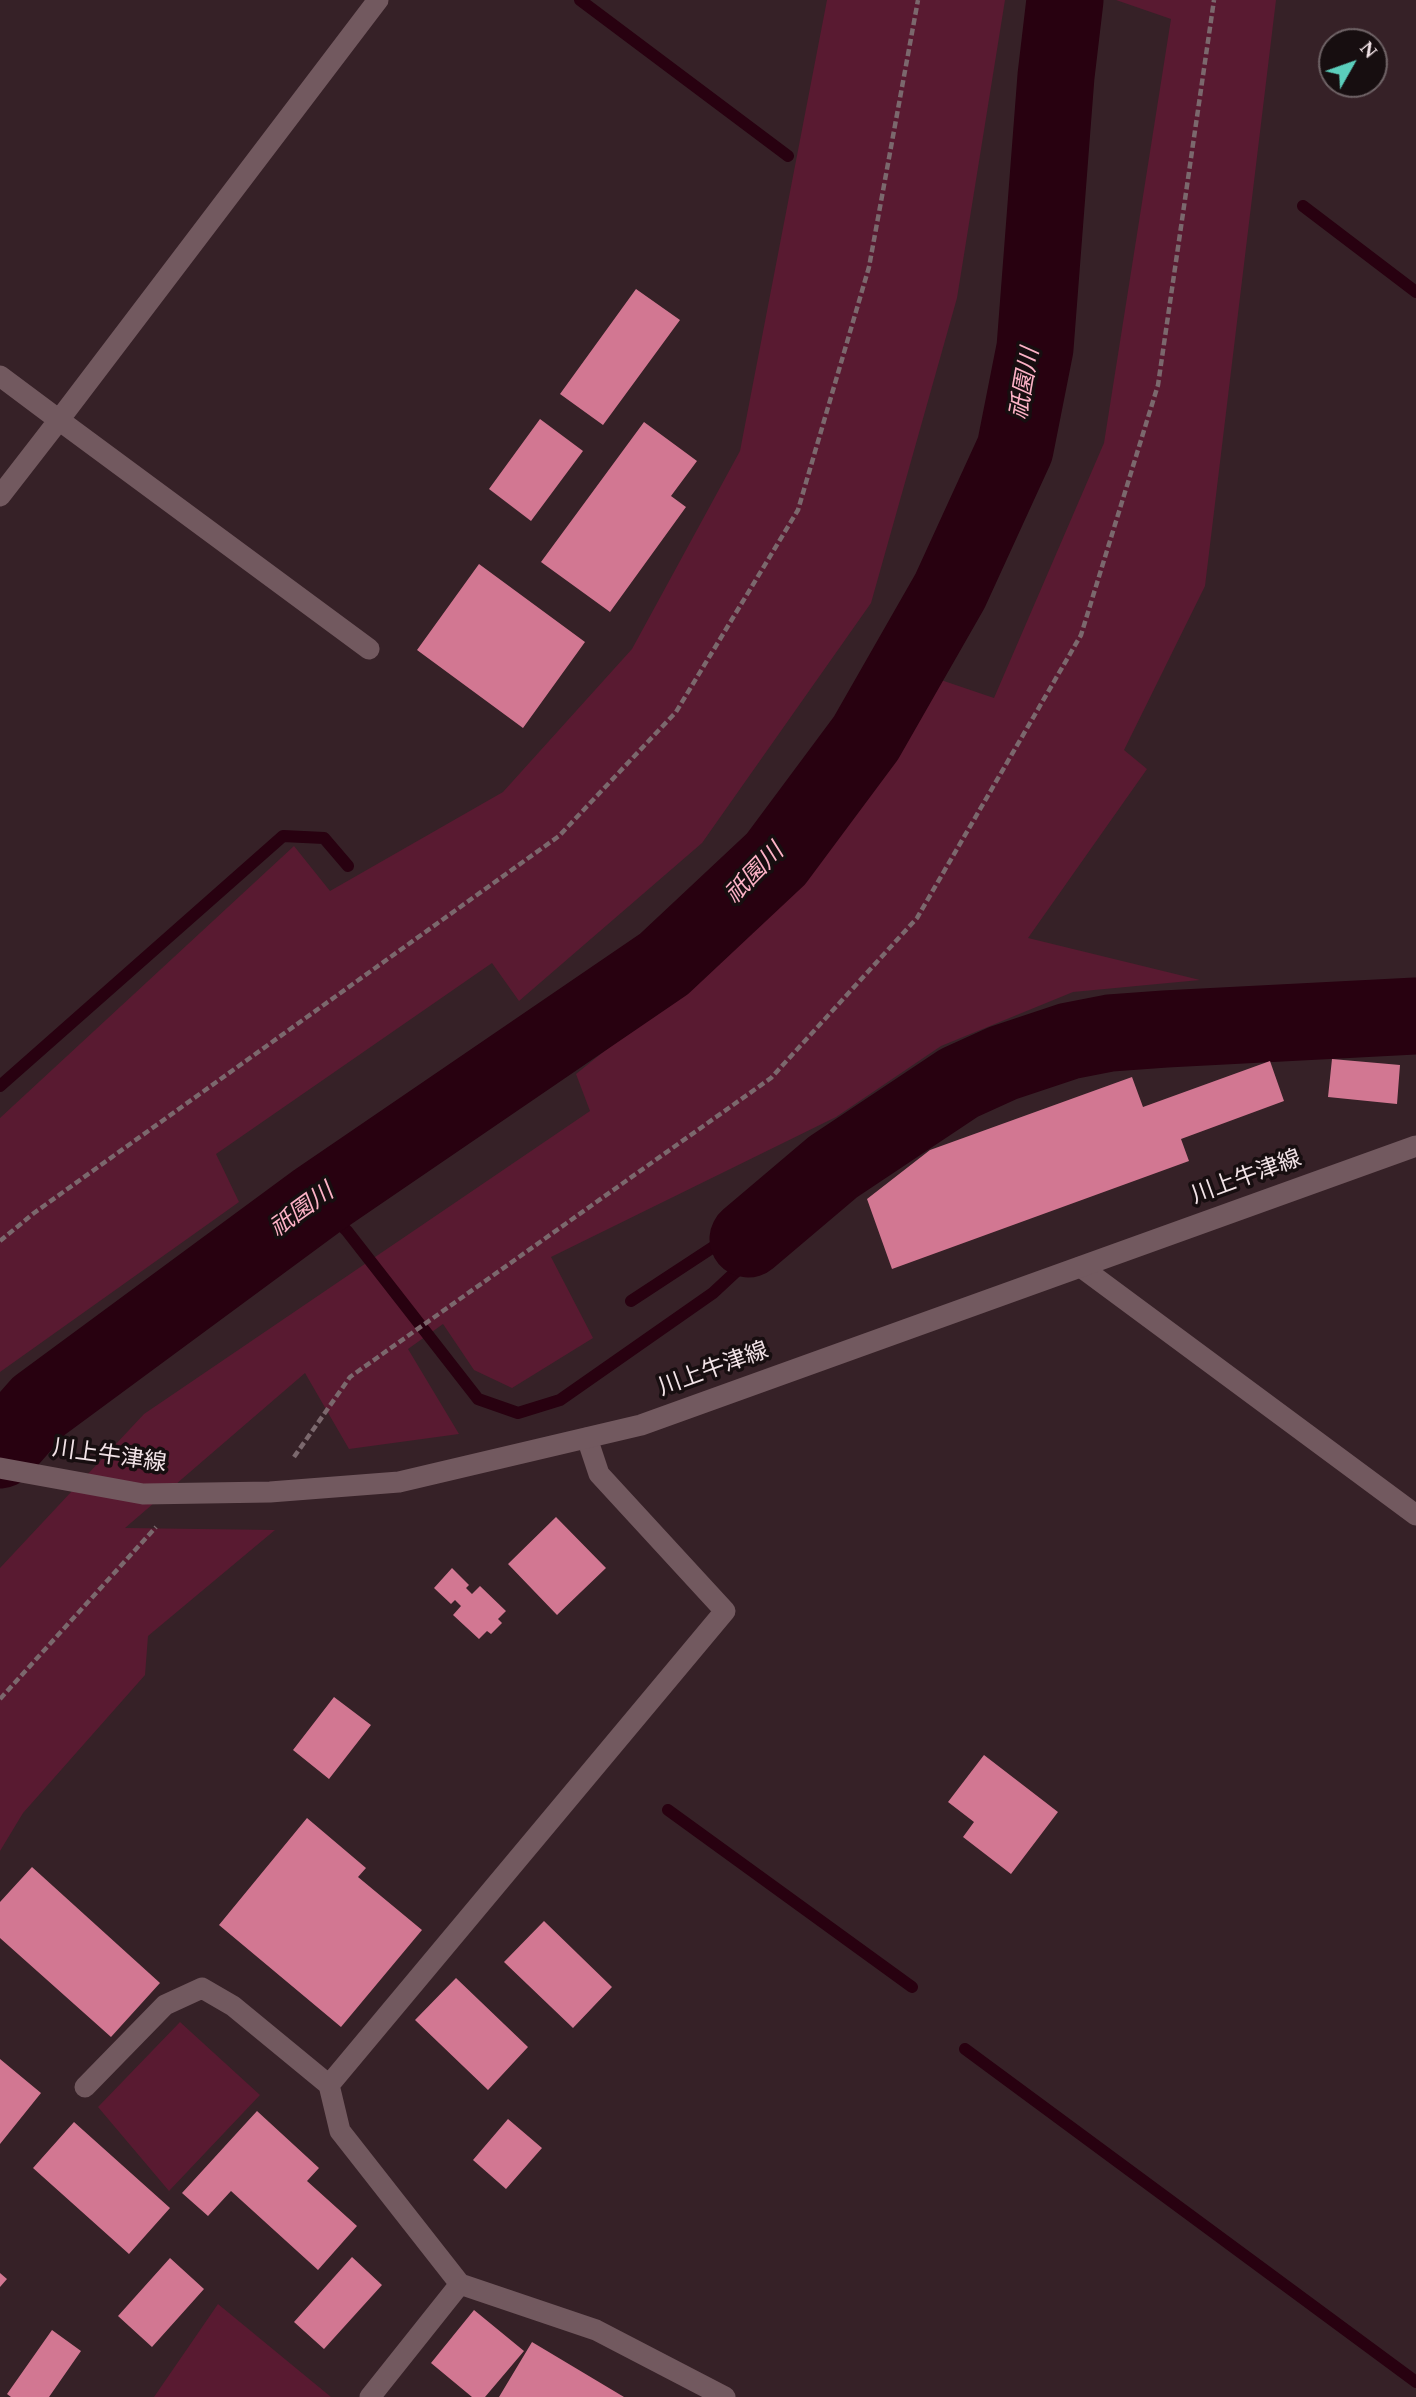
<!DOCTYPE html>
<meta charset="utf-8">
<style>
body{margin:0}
#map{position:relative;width:1416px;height:2397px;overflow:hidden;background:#362127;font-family:Spectral,serif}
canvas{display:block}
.north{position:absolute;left:1318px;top:28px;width:70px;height:70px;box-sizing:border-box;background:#170e10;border:2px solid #6f6366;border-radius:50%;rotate:50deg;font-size:19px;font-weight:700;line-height:28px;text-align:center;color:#f2e3e7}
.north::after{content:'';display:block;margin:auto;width:24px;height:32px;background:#5bcebc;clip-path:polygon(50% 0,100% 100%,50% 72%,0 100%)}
</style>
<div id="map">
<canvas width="1416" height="2397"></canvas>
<div class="north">N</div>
</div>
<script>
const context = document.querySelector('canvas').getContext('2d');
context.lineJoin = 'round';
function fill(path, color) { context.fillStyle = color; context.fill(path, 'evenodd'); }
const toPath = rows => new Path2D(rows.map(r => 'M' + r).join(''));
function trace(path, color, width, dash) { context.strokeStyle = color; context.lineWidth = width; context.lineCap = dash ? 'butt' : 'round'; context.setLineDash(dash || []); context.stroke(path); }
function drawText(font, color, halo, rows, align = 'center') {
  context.font = font + ' Spectral,"Noto Sans JP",serif'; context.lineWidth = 7; context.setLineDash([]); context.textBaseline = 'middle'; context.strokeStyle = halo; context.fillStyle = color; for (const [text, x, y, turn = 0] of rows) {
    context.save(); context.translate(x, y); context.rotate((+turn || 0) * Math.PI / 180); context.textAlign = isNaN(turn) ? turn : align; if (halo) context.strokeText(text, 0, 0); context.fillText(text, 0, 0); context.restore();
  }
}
fill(toPath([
 [827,0,1005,0,957,298,871,603,702,843,519,1001,492,963,216,1154,239,1202,0,1372,0,1118,294,846,330,891,503,792,632,649,740,451],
 [1116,0,1276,0,1205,586,1124,750,1147,769,1028,938,1200,980,1073,992,941,1046,836,1117,551,1257,593,1338,512,1388,474,1370,443,1324,408,1349,459,1434,349,1449,305,1373,125,1528,275,1530,148,1636,145,1675,23,1813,0,1851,0,1568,144,1414,590,1111,576,1074,759,926,941,680,994,698,1104,443,1171,19],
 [180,2022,260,2095,169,2191,98,2107],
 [218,2304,331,2397,154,2397]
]), '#591a31');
trace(toPath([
 [580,0,788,156],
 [1303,206,1416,292],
 [0,1086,283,836,324,838,348,866],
 [317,1201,347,1231,478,1399,518,1413,560,1400,713,1293,742,1266,748,1239,724,1240,631,1301],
 [668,1810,912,1987],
 [965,2049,1416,2382]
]), '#280110', 12);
trace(toPath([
 [748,1239,833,1167,959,1083,1003,1063,1069,1041,1110,1033,1165,1029,1416,1016],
 [0,1450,39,1406,317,1201,664,964,776,859,866,738,950,591,1015,449,1035,348,1056,76,1065,0]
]), '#280110', 77);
fill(toPath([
 [636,289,680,320,603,425,560,394],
 [540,419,583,451,531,521,489,489],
 [644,422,697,461,671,496,686,507,610,612,541,562],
 [479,564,585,642,523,728,417,650],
 [1332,1059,1400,1065,1397,1104,1328,1097],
 [1270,1061,1284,1101,1181,1139,1189,1161,892,1269,867,1199,930,1150,1132,1077,1143,1107],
 [556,1517,606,1568,557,1615,508,1564],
 [452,1568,469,1585,466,1588,472,1594,480,1586,506,1611,498,1619,502,1623,491,1634,487,1631,479,1639,453,1615,461,1606,455,1600,451,1604,434,1588],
 [334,1697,371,1725,329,1779,293,1750],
 [984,1755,1058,1812,1011,1874,963,1837,974,1822,948,1802],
 [307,1818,366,1868,358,1877,422,1930,341,2027,219,1925],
 [32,1867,160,1983,111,2037,0,1938,0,1902],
 [544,1921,612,1987,573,2028,504,1962],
 [456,1978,528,2047,488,2090,415,2020],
 [0,2059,41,2093,0,2144],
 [257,2111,319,2168,307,2181,357,2226,318,2270,231,2191,208,2216,182,2193],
 [508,2119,542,2148,506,2189,473,2160],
 [74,2122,170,2208,129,2254,33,2168],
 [352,2257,382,2285,324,2349,294,2322],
 [170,2258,204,2289,152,2347,118,2316],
 [0,2273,7,2279,0,2287],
 [474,2310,524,2351,485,2397,472,2397,431,2363],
 [52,2330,81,2351,49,2397,11,2397,7,2394],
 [532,2342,624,2397,499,2397]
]), '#d27792');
trace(toPath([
 [0,1241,34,1213,559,836,676,712,798,510,869,267,918,0],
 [294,1457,350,1377,771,1078,917,918,1081,635,1158,385,1214,0],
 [0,1699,156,1527]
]), '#7b686d', 4.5, [7, 3.5]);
trace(toPath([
 [0,376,59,420,0,496],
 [369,649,59,420,378,0],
 [1081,1267,1416,1515],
 [85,2087,165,2005,202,1988,233,2006,329,2085],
 [460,2284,596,2330,725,2397],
 [370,2397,460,2284,340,2131,329,2085,725,1611,599,1474,587,1438]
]), '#72595f', 21);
trace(toPath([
 [0,1468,143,1494,270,1492,399,1482,641,1425,1416,1146]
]), '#72595f', 21);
drawText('23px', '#f2e3e7', '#170e10', [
 ["川上牛津線",1247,1179,-20],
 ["川上牛津線",714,1371,-20],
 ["川上牛津線",109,1458,8]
]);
drawText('italic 24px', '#fcb2c6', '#170e10', [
 ["祇園川",1027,384,-80],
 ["祇園川",756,875,-46],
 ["祇園川",303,1212,-36]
]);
</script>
